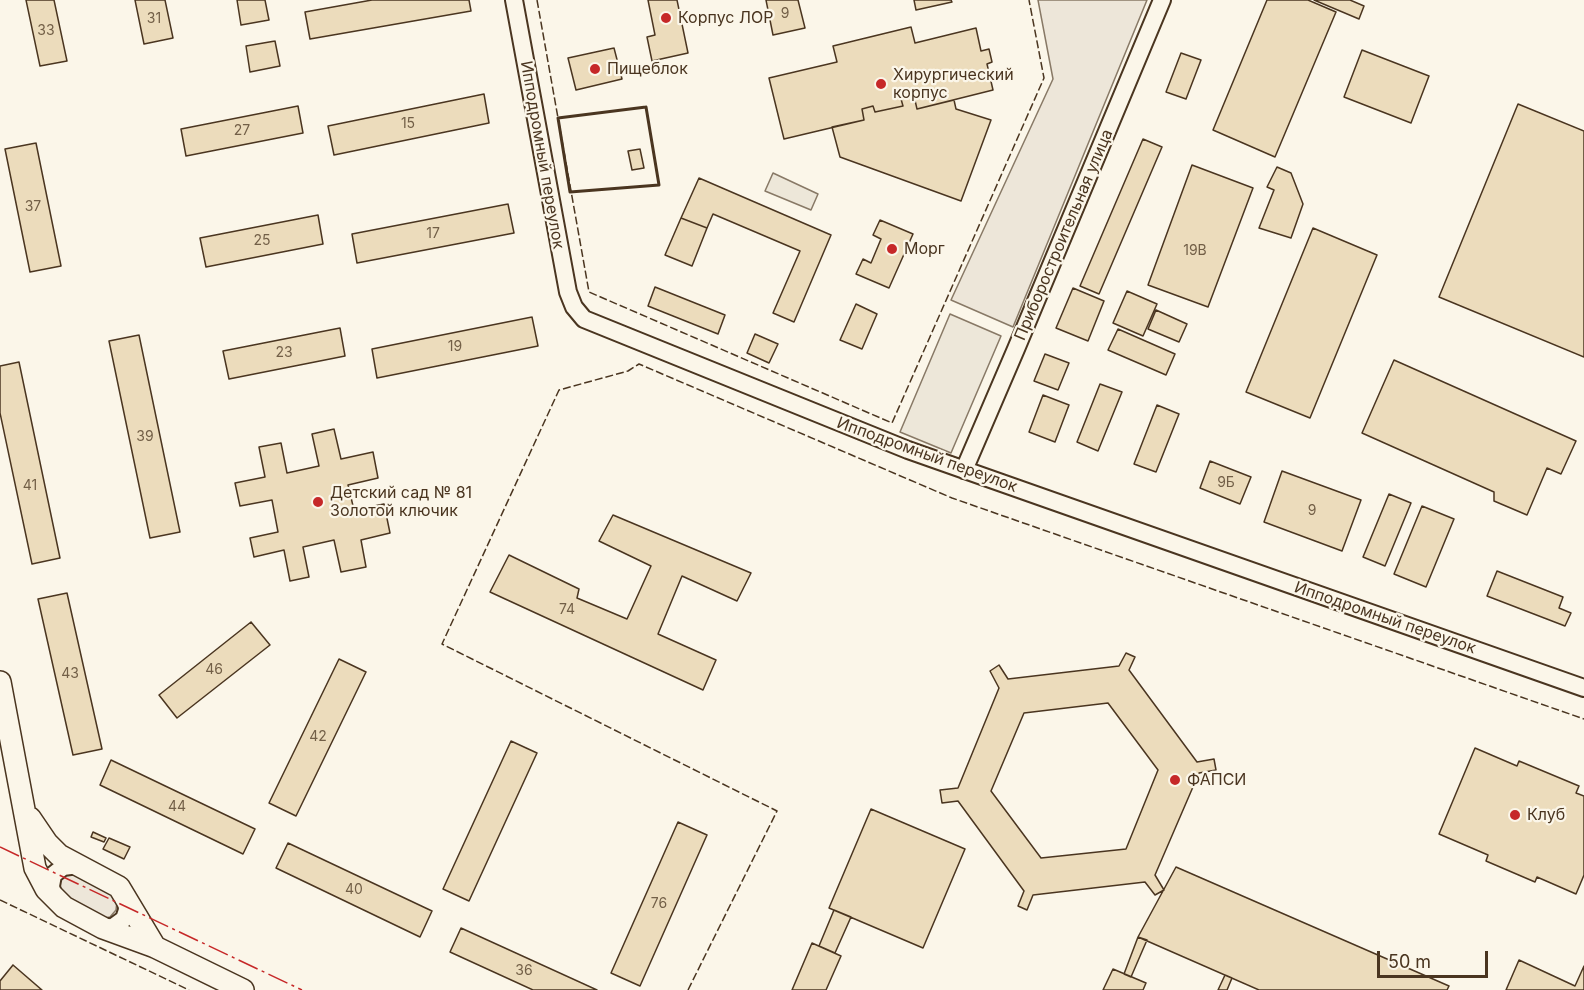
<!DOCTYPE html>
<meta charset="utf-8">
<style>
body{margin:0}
#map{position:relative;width:1584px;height:990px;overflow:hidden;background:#fbf6e9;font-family:Inter,sans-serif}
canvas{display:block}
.scale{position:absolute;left:1377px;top:951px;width:111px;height:27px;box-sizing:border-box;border:3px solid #4a3520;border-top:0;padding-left:8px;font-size:18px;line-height:21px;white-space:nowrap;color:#4a3520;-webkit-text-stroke:4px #fbf6e9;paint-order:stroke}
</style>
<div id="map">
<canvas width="1584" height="990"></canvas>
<div class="scale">50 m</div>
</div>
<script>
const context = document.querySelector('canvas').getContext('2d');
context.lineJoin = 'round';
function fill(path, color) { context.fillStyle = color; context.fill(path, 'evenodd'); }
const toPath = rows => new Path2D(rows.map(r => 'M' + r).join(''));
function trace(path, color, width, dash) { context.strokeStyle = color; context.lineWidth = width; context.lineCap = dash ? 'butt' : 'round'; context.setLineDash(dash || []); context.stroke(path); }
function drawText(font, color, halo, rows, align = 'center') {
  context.font = font + ' Inter,sans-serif'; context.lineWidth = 4.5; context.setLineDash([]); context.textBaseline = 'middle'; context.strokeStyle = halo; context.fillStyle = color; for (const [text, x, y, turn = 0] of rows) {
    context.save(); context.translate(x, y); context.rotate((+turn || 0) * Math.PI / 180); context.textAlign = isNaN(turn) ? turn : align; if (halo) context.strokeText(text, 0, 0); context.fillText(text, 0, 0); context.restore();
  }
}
const green = toPath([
 [1038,0,1147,0,1013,327,951,300,1053,79,1038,0],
 [70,871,111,889,117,901,116,910,110,917,104,918,65,899,58,888,59,881,64,874,70,871]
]);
fill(green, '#ede6d9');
trace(green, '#887966', 1.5);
const parking = toPath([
 [773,173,818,194,811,210,765,191,773,173],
 [950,314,1001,336,951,453,900,432,950,314]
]);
fill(parking, '#ede7d9');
trace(parking, '#887966', 1.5);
const building = toPath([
 [26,0,54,0,67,61,40,66,26,0],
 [135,0,165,0,173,38,144,44,135,0],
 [237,0,265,0,269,20,241,25,237,0],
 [372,0,469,0,471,11,310,39,305,12,372,0],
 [648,0,677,0,688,53,652,61,647,37,655,35,648,0],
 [766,0,798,0,805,28,773,35,766,0],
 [914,0,951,0,952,2,916,10,914,0],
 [1267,0,1308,0,1336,12,1275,157,1213,130,1267,0],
 [1314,0,1350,0,1364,6,1359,19,1314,0],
 [911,27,915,43,976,28,981,51,989,49,992,62,987,64,993,90,917,109,914,96,901,99,903,106,875,112,873,106,862,109,864,120,784,139,769,78,837,62,833,46,911,27],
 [275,41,280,66,250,72,246,46,275,41],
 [614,48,622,79,576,90,568,58,614,48],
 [1362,50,1429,76,1411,123,1344,97,1362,50],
 [1181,53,1201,60,1186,99,1166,92,1181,53],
 [484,94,489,123,334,155,328,126,484,94],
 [914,96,917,109,954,100,956,109,991,120,961,201,840,157,832,127,864,120,862,109,873,106,875,112,903,106,901,99,914,96],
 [1518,104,1584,131,1584,357,1439,297,1518,104],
 [298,106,303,133,186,156,181,129,298,106],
 [1143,139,1162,147,1099,294,1080,286,1143,139],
 [36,143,61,266,30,272,5,149,36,143],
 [640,149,644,168,632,170,628,151,640,149],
 [1192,165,1253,188,1208,307,1148,285,1192,165],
 [1277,167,1291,173,1303,204,1291,238,1259,228,1274,190,1267,187,1277,167],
 [699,178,831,235,794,322,773,313,800,251,713,214,707,228,681,218,699,178],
 [508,204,514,233,357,263,352,234,508,204],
 [318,215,323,244,206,267,200,238,318,215],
 [681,218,707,228,692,266,665,255,681,218],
 [880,220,913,234,889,288,856,274,863,259,871,263,881,239,873,235,880,220],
 [1313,228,1377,255,1310,418,1246,392,1313,228],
 [655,287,725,315,718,334,648,306,655,287],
 [1073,288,1104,301,1088,341,1056,328,1073,288],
 [1127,291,1157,304,1143,336,1113,323,1127,291],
 [856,304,877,314,862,349,840,340,856,304],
 [1156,310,1187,324,1179,342,1148,329,1156,310],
 [532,317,538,346,377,378,372,349,532,317],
 [340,328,345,356,229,379,223,351,340,328],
 [1118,329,1175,354,1166,375,1108,350,1118,329],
 [755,334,778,344,769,363,747,353,755,334],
 [139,335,180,532,150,538,109,341,139,335],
 [1045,354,1069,363,1058,390,1034,381,1045,354],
 [1394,360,1576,441,1561,474,1547,468,1527,515,1494,501,1494,492,1362,433,1394,360],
 [19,362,60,558,32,564,0,413,0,366,19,362],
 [1100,384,1122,392,1098,451,1077,442,1100,384],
 [1043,395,1069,405,1055,442,1029,432,1043,395],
 [1157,405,1179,414,1156,472,1134,464,1157,405],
 [334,429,341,459,373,452,378,478,348,485,354,510,384,504,390,533,361,540,366,567,341,572,334,540,303,547,309,577,290,581,284,550,254,557,250,538,278,532,272,500,240,506,235,483,265,477,259,447,281,443,287,473,319,466,312,434,334,429],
 [1210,461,1251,477,1240,504,1200,488,1210,461],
 [1282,471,1361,500,1342,551,1264,522,1282,471],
 [1389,494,1411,503,1385,566,1363,557,1389,494],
 [1422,506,1454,519,1426,587,1394,574,1422,506],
 [613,515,751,573,737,601,682,576,658,634,716,660,703,690,490,592,509,555,579,589,577,598,627,619,651,566,599,541,613,515],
 [1497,571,1563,597,1559,608,1571,613,1565,626,1487,596,1497,571],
 [67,593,102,749,73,755,38,599,67,593],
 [251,622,270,645,177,718,159,695,251,622],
 [1126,653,1135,657,1129,670,1197,762,1214,759,1216,770,1199,773,1155,875,1164,890,1155,895,1145,882,1033,895,1027,910,1018,906,1024,891,958,801,942,803,940,790,958,788,999,688,990,671,999,665,1008,679,1119,666,1126,653],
 [1108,703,1158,770,1126,849,1041,858,991,791,1024,713,1108,703],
 [339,659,366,672,296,816,269,803,339,659],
 [511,741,537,753,469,901,443,889,511,741],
 [1475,748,1517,766,1519,761,1579,786,1576,793,1584,796,1584,875,1576,894,1537,877,1535,882,1486,861,1488,855,1439,834,1475,748],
 [111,760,255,829,243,854,100,785,111,760],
 [871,809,965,849,923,948,829,908,871,809],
 [678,822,707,835,640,986,611,973,678,822],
 [93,832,106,838,104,842,91,837,93,832],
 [109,838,130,847,124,859,103,849,109,838],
 [288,843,432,911,420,937,276,868,288,843],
 [1176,867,1449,986,1447,990,1259,990,1138,937,1176,867],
 [834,910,851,917,835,953,819,946,834,910],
 [461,928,597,990,533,990,450,952,461,928],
 [1138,937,1147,940,1131,977,1124,974,1138,937],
 [812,943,841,956,826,990,792,990,812,943],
 [1519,960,1575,986,1584,966,1584,990,1506,990,1519,960],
 [13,965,42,990,0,990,0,981,13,965],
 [1113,969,1146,983,1143,990,1103,990,1113,969],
 [1225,975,1232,978,1227,990,1218,990,1225,975]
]);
fill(building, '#ecdcbc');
trace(building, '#4a3520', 1.5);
const minor = toPath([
 [514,0,568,292,574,307,584,319,908,450,1584,688],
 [964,470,1016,349,1162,0],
 [53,896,51,886,53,875,63,867,78,865],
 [103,928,113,927,124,919,127,910,126,896]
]);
const major = toPath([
 [0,682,35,868,46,889,64,907,103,928,155,947,243,990],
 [30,818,47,843,59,855,119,887,155,947]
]);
trace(minor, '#4a3520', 20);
trace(major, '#4a3520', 24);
trace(minor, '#fbf6e9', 16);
trace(major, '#fbf6e9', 21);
trace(toPath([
 [537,0,589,292,892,423,1044,78,1029,0],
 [0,900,189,990],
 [688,990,777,811,442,644,559,390,628,371,639,364,952,498,1584,719]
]), '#4a3520', 1.5, [8, 3]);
trace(toPath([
 [646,107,659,185,570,192,558,118,646,107]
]), '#4a3520', 3);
trace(toPath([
 [0,847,302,990]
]), '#c62828', 1.5, [21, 4.5, 3, 4.5]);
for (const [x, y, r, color] of [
 [666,18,6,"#c62828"],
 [595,69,6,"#c62828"],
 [881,84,6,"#c62828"],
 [892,249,6,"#c62828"],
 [318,502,6,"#c62828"],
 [1175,780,6,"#c62828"],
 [1515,815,6,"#c62828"]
]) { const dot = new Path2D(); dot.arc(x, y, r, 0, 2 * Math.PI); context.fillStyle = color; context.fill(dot); trace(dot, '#fbf6e9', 2); }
drawText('14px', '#725f47', null, [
 ["9",785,14],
 ["31",154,19],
 ["33",46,31],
 ["15",408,124],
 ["27",242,131],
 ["37",33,207],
 ["17",433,234],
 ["25",262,241],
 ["19В",1195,251],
 ["19",455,347],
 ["23",284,353],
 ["39",145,437],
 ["9Б",1226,483],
 ["41",30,486],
 ["9",1312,511],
 ["74",567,610],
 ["46",214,670],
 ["43",70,674],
 ["42",318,737],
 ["44",177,807],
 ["40",354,890],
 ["76",659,904],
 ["36",524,971]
]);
drawText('16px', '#4a3520', '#fbf6e9', [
 ["Корпус ЛОР",678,18],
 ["Пищеблок",607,69],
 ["Хирургический",893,75],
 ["корпус",893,93],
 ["Морг",904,249],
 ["Детский сад № 81",330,493],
 ["Золотой ключик",330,511],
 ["ФАПСИ",1187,780],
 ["Клуб",1527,815]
], 'left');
drawText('16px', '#4a3520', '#fbf6e9', [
 ["Ипподромный переулок",542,155,80],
 ["Приборостроительная улица",1064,235,-67],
 ["Ипподромный переулок",927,455,20],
 ["Ипподромный переулок",1385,618,19]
]);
</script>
